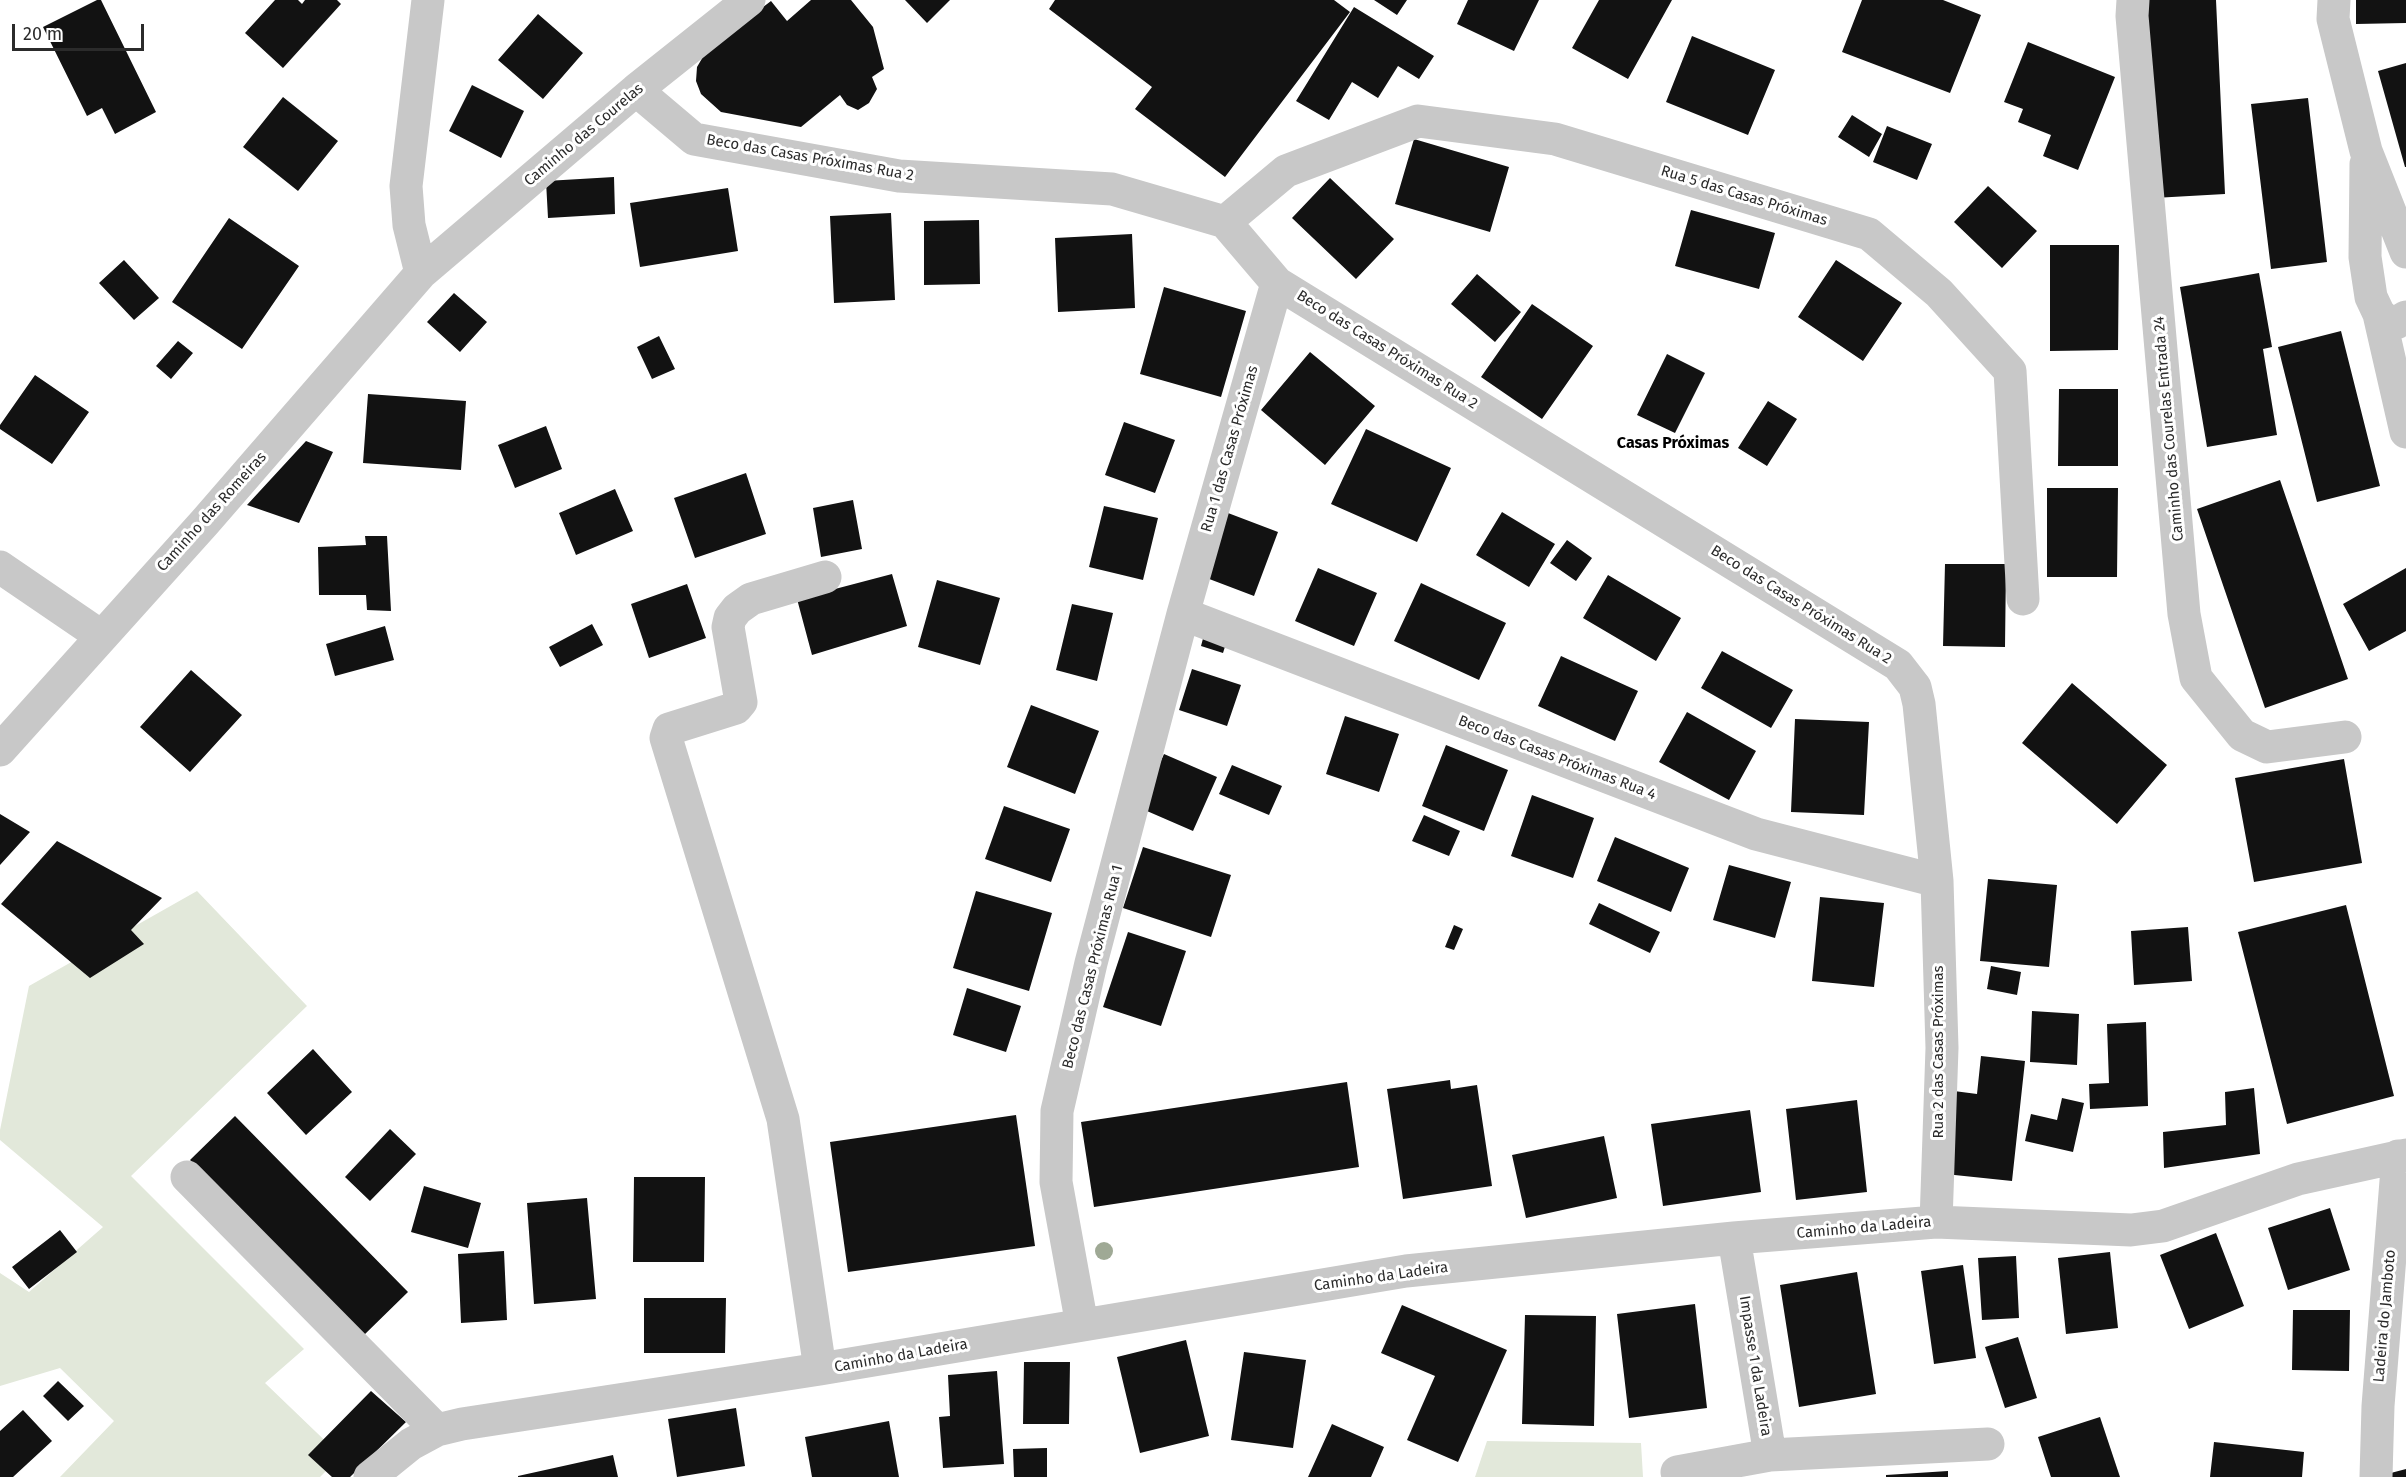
<!DOCTYPE html>
<meta charset="utf-8">
<style>
body{margin:0}
#map{position:relative;width:2406px;height:1477px;overflow:hidden;background:#fff;font-family:"Fira Sans",sans-serif}
canvas{display:block}
.scale{position:absolute;left:12px;top:24px;width:132px;height:27px;box-sizing:border-box;border:3px solid #2b2b2b;border-top:0;padding-left:8px;font-size:18px;line-height:21px;white-space:nowrap;color:#2b2b2b;-webkit-text-stroke:4px #fff;paint-order:stroke}
</style>
<div id="map">
<canvas width="2406" height="1477"></canvas>
<div class="scale">20 m</div>
</div>
<script>
const context = document.querySelector('canvas').getContext('2d');
context.lineJoin = 'round';
function fill(path, color) { context.fillStyle = color; context.fill(path, 'evenodd'); }
const toPath = rows => new Path2D(rows.map(r => 'M' + r).join(''));
function trace(path, color, width, dash) { context.strokeStyle = color; context.lineWidth = width; context.lineCap = dash ? 'butt' : 'round'; context.setLineDash(dash || []); context.stroke(path); }
function drawText(font, color, halo, rows, align = 'center') {
  context.font = font + ' "Fira Sans",sans-serif'; context.lineWidth = 6; context.setLineDash([]); context.textBaseline = 'middle'; context.strokeStyle = halo; context.fillStyle = color; for (const [text, x, y, turn = 0] of rows) {
    context.save(); context.translate(x, y); context.rotate((+turn || 0) * Math.PI / 180); context.textAlign = isNaN(turn) ? turn : align; if (halo) context.strokeText(text, 0, 0); context.fillText(text, 0, 0); context.restore();
  }
}
fill(toPath([
 [197,891,307,1006,131,1176,304,1349,265,1383,341,1456,320,1477,60,1477,114,1421,60,1368,0,1386,0,1273,29,1292,103,1227,0,1140,0,1130,29,986],
 [1487,1441,1641,1443,1643,1477,1475,1477]
]), '#e2e8da');
fill(toPath([
 [97,0,101,0,156,112,115,134,102,108,87,116,43,27],
 [275,0,298,0,302,4,305,0,337,0,341,4,283,68,245,33],
 [811,0,851,0,873,27,884,69,872,77,877,89,869,103,858,110,847,105,840,95,801,127,721,112,701,94,696,81,697,67,707,50,771,1,787,21],
 [905,0,950,0,927,23],
 [1055,0,1334,0,1350,12,1225,177,1135,109,1152,87,1049,9],
 [1374,0,1407,0,1397,15],
 [1468,0,1539,0,1514,51,1457,24],
 [1599,0,1672,0,1628,79,1572,48],
 [1862,0,1943,0,1981,15,1950,93,1842,52],
 [2145,0,2216,0,2225,194,2154,198],
 [2356,0,2406,0,2406,23,2356,24],
 [1354,7,1434,56,1419,79,1398,66,1378,98,1352,82,1329,120,1296,101],
 [538,14,583,53,543,99,498,60],
 [1692,36,1775,70,1748,135,1666,102],
 [2028,42,2115,77,2078,170,2043,156,2051,135,2018,122,2023,109,2004,102],
 [2406,63,2406,167,2405,167,2378,71],
 [472,85,524,111,501,158,449,131],
 [283,97,338,141,298,191,243,147],
 [2308,98,2327,262,2271,269,2251,104],
 [1852,115,1882,134,1869,157,1838,137],
 [1887,126,1932,144,1917,180,1873,162],
 [1414,139,1509,167,1490,232,1395,204],
 [614,177,615,214,548,218,546,181],
 [1330,178,1394,239,1356,279,1292,218],
 [1988,186,2037,231,2002,268,1954,222],
 [728,188,738,251,640,267,630,203],
 [1691,210,1775,233,1759,289,1675,266],
 [891,213,895,300,834,303,830,216],
 [229,218,299,266,242,349,172,302],
 [979,220,980,284,924,285,924,221],
 [1132,234,1135,308,1058,312,1055,238],
 [2050,245,2119,245,2118,350,2050,351],
 [124,260,159,298,134,320,99,283],
 [1836,260,1902,303,1863,361,1798,317],
 [2259,273,2272,347,2263,349,2277,435,2207,447,2180,287],
 [1477,274,1521,312,1495,342,1451,304],
 [1164,287,1246,311,1221,397,1140,374],
 [454,293,487,322,460,352,427,322],
 [1532,304,1593,346,1542,419,1481,377],
 [2341,331,2380,486,2317,502,2278,347],
 [659,336,675,369,652,379,637,347],
 [178,341,193,353,171,379,156,366],
 [1310,352,1375,406,1325,465,1261,410],
 [1667,354,1705,373,1675,433,1637,415],
 [35,375,89,412,52,464,0,429,0,425],
 [2059,389,2118,389,2118,466,2058,466],
 [368,394,466,401,461,470,363,463],
 [1768,401,1797,419,1767,466,1738,448],
 [1124,422,1175,440,1155,493,1105,475],
 [546,426,562,469,515,488,498,445],
 [1366,429,1451,468,1417,542,1331,504],
 [306,441,333,452,299,523,247,505],
 [746,473,766,534,695,558,674,498],
 [2280,480,2348,679,2265,708,2197,509],
 [2047,488,2118,488,2117,577,2047,577],
 [615,489,633,531,576,555,559,513],
 [853,500,862,549,821,557,813,508],
 [1104,506,1158,518,1143,580,1089,567],
 [1502,512,1555,544,1529,587,1476,555],
 [1228,513,1278,532,1254,596,1204,577],
 [365,536,387,536,391,611,367,610,366,595,319,595,318,547,366,545],
 [1567,540,1592,558,1576,581,1550,563],
 [1945,564,2006,564,2005,647,1943,646],
 [1318,568,1377,593,1354,646,1295,621],
 [2406,568,2406,631,2369,651,2343,604],
 [892,574,907,626,812,655,797,599],
 [1608,575,1681,618,1656,661,1583,618],
 [937,580,1000,598,980,665,918,647],
 [1421,583,1506,623,1479,680,1394,641],
 [687,584,706,638,649,658,631,604],
 [1072,604,1113,613,1097,681,1056,670],
 [592,624,603,645,560,667,549,647],
 [385,626,394,660,335,676,326,644],
 [1205,631,1228,637,1223,653,1201,646],
 [1722,651,1793,690,1771,728,1701,688],
 [1561,656,1638,691,1615,741,1538,706],
 [1192,669,1241,685,1227,726,1179,710],
 [191,670,242,715,190,772,140,727],
 [2072,683,2167,765,2117,824,2022,743],
 [1031,705,1099,731,1075,794,1007,767],
 [1687,712,1756,751,1729,800,1659,762],
 [1345,716,1399,734,1379,792,1326,774],
 [1795,719,1869,722,1864,815,1791,812],
 [1446,745,1508,770,1484,831,1422,806],
 [1164,754,1217,777,1193,831,1140,808],
 [2344,759,2362,863,2254,882,2235,778],
 [1232,765,1282,786,1269,815,1219,794],
 [1532,795,1594,818,1573,878,1511,856],
 [1004,806,1070,829,1051,882,985,859],
 [0,814,30,832,0,865],
 [1424,815,1460,831,1449,856,1412,841],
 [1615,837,1689,868,1671,912,1597,881],
 [57,841,162,898,131,930,144,944,90,978,1,904],
 [1143,847,1231,875,1211,937,1123,908],
 [1729,865,1791,882,1775,938,1713,920],
 [1988,879,2057,885,2049,967,1980,961],
 [976,891,1052,913,1029,991,953,968],
 [1820,897,1884,903,1874,987,1812,981],
 [1599,903,1660,932,1650,953,1589,924],
 [2346,905,2394,1096,2287,1124,2238,932],
 [1454,925,1463,929,1454,950,1445,947],
 [2188,927,2192,981,2134,985,2131,931],
 [1128,932,1186,951,1161,1026,1103,1007],
 [1991,966,2021,972,2017,995,1987,989],
 [967,988,1021,1006,1006,1052,953,1035],
 [2032,1011,2079,1014,2077,1065,2030,1062],
 [2146,1022,2148,1106,2090,1109,2089,1084,2109,1083,2107,1024],
 [313,1049,352,1092,306,1135,267,1093],
 [1981,1056,2025,1061,2012,1181,1945,1174,1954,1091,1977,1094],
 [1450,1080,1451,1089,1477,1085,1492,1186,1403,1199,1387,1089],
 [1347,1082,1359,1167,1094,1207,1081,1122],
 [2254,1088,2260,1154,2164,1168,2163,1132,2226,1125,2225,1092],
 [2062,1098,2084,1103,2073,1152,2025,1141,2031,1114,2057,1120],
 [1857,1100,1867,1192,1796,1200,1786,1109],
 [1750,1110,1761,1192,1663,1206,1651,1124],
 [1016,1115,1035,1246,848,1272,830,1142],
 [235,1116,408,1292,363,1336,190,1160],
 [390,1129,416,1154,370,1201,345,1177],
 [1604,1136,1617,1198,1526,1218,1512,1155],
 [634,1177,705,1177,704,1262,633,1262],
 [424,1186,481,1203,468,1248,411,1232],
 [587,1198,596,1299,534,1304,527,1203],
 [2330,1208,2350,1270,2288,1290,2268,1228],
 [60,1230,77,1252,29,1289,12,1267],
 [2216,1233,2244,1306,2189,1329,2160,1255],
 [504,1251,507,1320,461,1323,458,1254],
 [2110,1252,2118,1328,2066,1334,2058,1258],
 [2016,1256,2019,1318,1982,1320,1978,1258],
 [1963,1265,1976,1358,1934,1364,1921,1271],
 [1857,1272,1876,1394,1799,1407,1780,1285],
 [644,1298,726,1298,725,1353,644,1353],
 [1695,1304,1707,1408,1629,1418,1617,1314],
 [1402,1305,1507,1350,1458,1462,1407,1440,1435,1376,1381,1353],
 [2293,1310,2350,1310,2349,1371,2292,1370],
 [1525,1315,1596,1316,1594,1426,1522,1424],
 [2018,1337,2037,1398,2005,1408,1985,1347],
 [1186,1340,1209,1436,1140,1453,1117,1357],
 [1244,1352,1306,1360,1293,1448,1231,1440],
 [1024,1362,1070,1362,1069,1424,1023,1424],
 [997,1371,1004,1464,943,1468,939,1417,950,1416,948,1375],
 [58,1381,84,1406,68,1421,43,1396],
 [371,1391,406,1422,350,1477,332,1477,308,1455],
 [736,1408,745,1466,677,1477,668,1419],
 [23,1410,52,1441,13,1477,0,1477,0,1431],
 [2100,1417,2120,1477,2051,1477,2038,1437],
 [889,1421,899,1477,812,1477,805,1437],
 [1332,1424,1384,1447,1371,1477,1308,1477],
 [2214,1442,2304,1452,2302,1477,2210,1477],
 [1047,1448,1047,1477,1014,1477,1013,1449],
 [613,1455,618,1477,518,1477,518,1476],
 [2406,1469,2406,1477,2388,1477,2387,1474],
 [1948,1471,1948,1477,1886,1477,1886,1475]
]), '#121212');
trace(toPath([
 [2133,0,2132,16,2184,614,2196,678,2242,735,2267,747,2345,737],
 [2334,0,2333,19,2366,151,2406,252],
 [636,90,694,139,899,176,1112,189,1225,222,1277,283,1898,665,1915,687,1919,704,1937,881,1942,1048,1936,1222],
 [2366,164,2365,257,2371,297,2379,314,2387,321,2396,323,2406,317],
 [1225,222,1286,171,1418,121,1555,139,1869,234,1939,293,2010,371,2023,599],
 [421,273,409,225,406,186,428,0],
 [2379,314,2406,432],
 [0,567,101,636],
 [1183,614,1756,834,1937,881],
 [0,750,205,522,421,273,636,90,749,0],
 [187,1177,437,1430],
 [1734,1238,1770,1455,1988,1444],
 [1082,1325,1056,1182,1057,1111,1091,963,1183,614,1277,283],
 [820,1369,783,1119,666,738,669,729,736,708,741,702,728,627,730,618,737,609,751,599,825,577],
 [1677,1472,1770,1455],
 [370,1477,411,1444,437,1430,462,1424,820,1369,1406,1271,1734,1238,1936,1222,2131,1230,2163,1226,2298,1179,2406,1155],
 [2376,1477,2378,1406,2398,1156]
]), '#c8c8c8', 33);
context.fillStyle = '#9fa995';
for (const [x, y] of [
 [1104,1251]
]) { context.beginPath(); context.arc(x, y, 9, 0, 2 * Math.PI); context.fill(); }
drawText('15px', '#2b2b2b', '#fff', [
 ["Caminho das Courelas",584,135,-40],
 ["Beco das Casas Próximas Rua 2",810,158,10],
 ["Rua 5 das Casas Próximas",1744,196,17],
 ["Beco das Casas Próximas Rua 2",1387,350,32],
 ["Caminho das Courelas Entrada 24",2169,429,-95],
 ["Rua 1 das Casas Próximas",1230,449,-74],
 ["Caminho das Romeiras",212,512,-48],
 ["Beco das Casas Próximas Rua 2",1801,605,32],
 ["Beco das Casas Próximas Rua 4",1557,758,21],
 ["Beco das Casas Próximas Rua 1",1093,967,-76],
 ["Rua 2 das Casas Próximas",1939,1052,-90],
 ["Caminho da Ladeira",1864,1228,-5],
 ["Caminho da Ladeira",1381,1277,-8],
 ["Ladeira do Jamboto",2385,1316,-85],
 ["Caminho da Ladeira",901,1356,-10],
 ["Impasse 1 da Ladeira",1755,1366,81]
]);
drawText('bold 16px', '#000', '#fff', [
 ["Casas Próximas",1673,444]
]);
</script>
